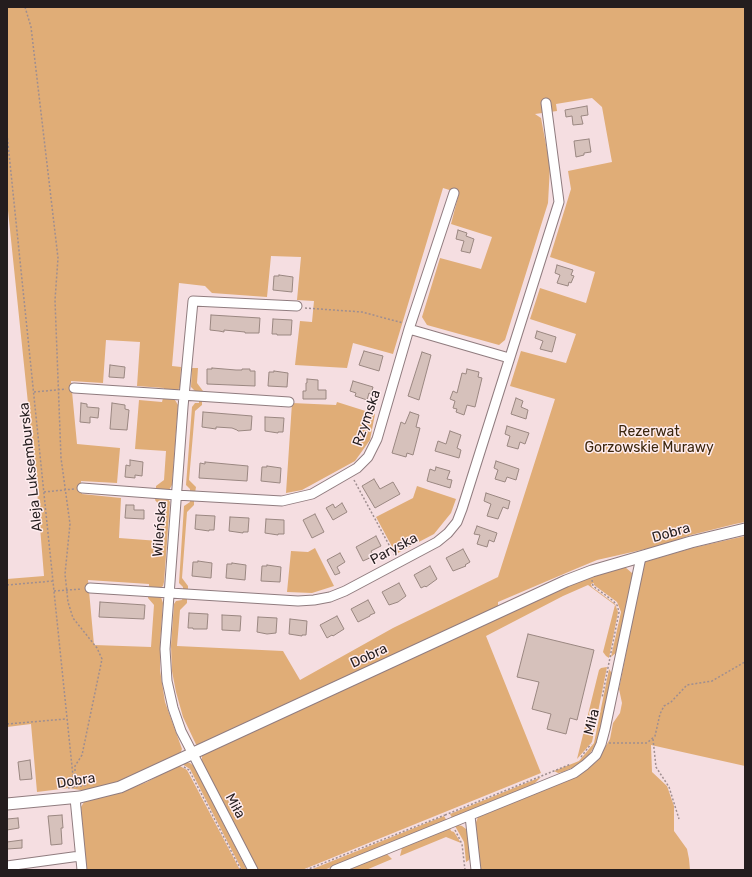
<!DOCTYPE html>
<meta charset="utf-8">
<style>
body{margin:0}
#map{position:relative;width:752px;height:877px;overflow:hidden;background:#f5dee1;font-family:Rubik,sans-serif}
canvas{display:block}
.frame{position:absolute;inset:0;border:8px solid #241d1e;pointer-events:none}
</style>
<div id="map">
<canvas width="752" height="877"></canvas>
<div class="frame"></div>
</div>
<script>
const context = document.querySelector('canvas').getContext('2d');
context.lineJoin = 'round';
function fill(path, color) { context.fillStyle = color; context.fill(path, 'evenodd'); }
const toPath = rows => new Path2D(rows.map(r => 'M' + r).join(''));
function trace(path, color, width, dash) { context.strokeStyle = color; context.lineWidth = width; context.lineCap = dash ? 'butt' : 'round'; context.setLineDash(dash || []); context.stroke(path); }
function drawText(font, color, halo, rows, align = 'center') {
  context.font = font + ' Rubik,sans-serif'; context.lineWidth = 3; context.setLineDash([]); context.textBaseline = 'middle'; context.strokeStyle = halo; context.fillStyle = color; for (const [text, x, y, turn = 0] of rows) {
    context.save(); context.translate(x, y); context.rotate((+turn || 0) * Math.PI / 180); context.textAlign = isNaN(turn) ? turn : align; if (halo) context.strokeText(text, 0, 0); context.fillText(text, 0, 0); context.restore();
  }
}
fill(toPath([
 [7,7,745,7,745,522,735,524,691,535,659,546,597,560,573,570,498,602,498,615,563,587,613,569,625,567,632,573,633,577,617,652,611,657,621,612,617,602,594,585,594,583,591,584,592,587,615,604,618,612,609,658,606,656,603,652,615,605,588,585,563,596,486,636,541,773,302,870,258,870,202,763,202,757,183,717,176,692,172,671,171,646,174,604,176,601,182,600,183,597,187,598,187,603,180,610,177,646,283,651,300,680,393,628,498,577,555,399,510,386,521,351,566,363,576,334,530,319,540,288,586,303,595,272,550,257,571,189,568,171,612,162,602,107,592,98,556,104,557,111,535,114,541,118,550,166,548,203,505,340,499,345,427,325,422,317,440,258,481,269,492,237,451,224,459,193,443,188,393,354,353,343,347,368,295,365,300,321,312,322,314,301,297,300,301,257,271,256,267,297,212,293,205,286,179,283,172,366,181,367,180,387,178,390,164,392,164,388,137,386,140,342,106,340,103,383,71,381,77,444,120,448,117,483,81,481,82,494,121,498,119,538,159,541,162,508,155,500,156,496,168,499,170,502,164,582,163,586,160,588,149,588,149,584,88,580,94,645,151,647,154,605,148,598,148,594,161,597,163,603,160,645,160,670,165,702,182,749,180,754,124,781,86,791,69,788,37,792,31,724,7,727,7,579,44,576,37,490,7,201],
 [192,368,198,368,197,383,203,391,203,394,199,392,195,391,191,387],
 [163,398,171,398,175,400,178,405,172,485,169,490,156,490,156,486,164,480,166,451,135,449,139,400,162,402],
 [199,401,202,401,202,405,195,411,189,480,196,487,195,493,190,492,190,489,186,485,192,407,195,403,199,403],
 [337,402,375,414,370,440,355,461,302,490,286,493,292,403,336,405],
 [417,486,456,499,451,513,434,534,396,554,376,517,413,498],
 [190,500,194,500,194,505,187,512,182,578,188,586,188,590,183,590,183,587,179,583,184,506,190,502],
 [745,536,745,766,651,745,652,772,667,786,674,806,674,831,687,849,689,859,690,870,480,870,475,825,478,817,575,777,596,762,610,739,613,723,620,713,622,703,619,689,644,562,692,548],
 [315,548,334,586,312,593,287,592,291,551,308,552],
 [607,667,592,742,577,759,599,670,601,668],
 [609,669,613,675,601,732,596,744,589,755,576,766,563,772,558,773,554,771,579,761,594,743],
 [184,762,190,763,194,766,247,870,242,870,190,769,182,764],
 [178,765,187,770,240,870,86,870,81,807,84,802,121,792,147,782],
 [541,777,535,783,527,788,452,818,450,814],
 [444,816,447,821,324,870,310,870],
 [458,825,462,826,466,829,468,834,470,855,469,860,466,862,464,842,455,826],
 [450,828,451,831,454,832,461,843,446,837,400,856,402,848],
 [387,854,392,859,366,870,347,870]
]), '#e0ad77');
const building = toPath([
 [587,106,588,115,581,116,583,124,573,125,572,116,566,117,565,110,587,106],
 [589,139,591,152,584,153,584,155,576,157,574,141,589,139],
 [458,230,467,233,466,236,474,239,470,253,461,251,464,241,456,239,458,230],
 [557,265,573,270,571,275,574,276,571,283,569,282,568,286,557,283,560,275,555,273,557,265],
 [279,275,293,277,292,292,273,290,274,276,279,276,279,275],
 [211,315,260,318,259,333,245,333,245,332,224,330,224,332,219,331,210,330,211,315],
 [273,319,292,320,291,335,277,335,277,334,272,334,273,319],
 [537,331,556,337,552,352,540,349,543,341,535,338,537,331],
 [364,351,383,356,379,371,359,365,364,351],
 [422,352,431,355,419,400,408,396,422,352],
 [110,365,125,367,124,378,109,377,110,365],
 [212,368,236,370,242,370,242,369,250,369,250,371,255,371,255,386,207,384,207,369,212,369,212,368],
 [467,369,479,372,478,377,482,378,475,407,467,405,464,415,456,412,457,409,453,408,455,401,450,399,453,391,457,393,462,373,466,374,467,369],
 [274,371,288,373,287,387,268,386,269,372,274,372,274,371],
 [307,379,318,380,318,390,326,390,326,399,303,399,303,391,306,391,306,383,307,383,307,379],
 [353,381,373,387,371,394,369,393,367,400,355,396,356,393,350,391,353,381],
 [516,398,523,401,521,407,528,410,526,419,511,414,516,398],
 [81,403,87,404,87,407,99,408,98,418,90,417,90,423,80,422,81,403],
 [112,403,125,405,125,409,129,410,127,430,110,429,112,403],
 [203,412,252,416,251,430,238,431,237,430,232,428,216,427,216,429,202,427,203,412],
 [410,412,419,415,416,427,420,428,413,455,407,453,406,457,392,453,401,422,405,424,410,412],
 [265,417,284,418,283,432,278,432,278,433,265,431,265,417],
 [507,426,529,433,525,444,520,442,518,449,507,446,510,436,505,434,507,426],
 [450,431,461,435,457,448,461,450,459,458,435,451,438,441,446,444,450,431],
 [130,460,143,462,142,476,135,475,135,478,125,477,126,465,130,466,130,460],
 [496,461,519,469,516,480,507,477,505,482,495,479,498,470,494,468,496,461],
 [205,462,248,466,247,481,199,478,200,463,205,464,205,462],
 [267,466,281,468,280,483,261,481,262,467,267,467,267,466],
 [436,467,450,471,447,479,452,480,450,488,427,481,430,469,435,471,436,467],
 [374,479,380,489,393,482,400,494,375,508,362,486,374,479],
 [486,493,510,501,508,509,503,507,498,519,487,516,491,504,484,501,486,493],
 [342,503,347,512,333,520,326,508,333,504,335,508,342,503],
 [126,505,134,505,134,510,144,510,144,519,125,518,126,505],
 [315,514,324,532,312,538,303,520,315,514],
 [196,515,215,516,214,530,209,530,209,531,195,529,196,515],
 [230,517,249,518,248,532,243,532,243,533,229,531,230,517],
 [266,519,284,520,284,534,278,534,278,535,265,533,266,519],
 [477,526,497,533,494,542,489,540,487,547,477,544,480,535,474,534,477,526],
 [376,536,381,546,371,551,374,556,363,561,356,547,376,536],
 [463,549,470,562,465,565,466,566,453,571,446,558,463,549],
 [340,553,345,562,337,567,340,573,335,575,327,560,340,553],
 [198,561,212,563,211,578,192,576,193,562,198,562,198,561],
 [232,563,246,565,245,580,226,578,227,564,232,564,232,563],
 [267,565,281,567,280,582,261,581,262,566,267,566,267,565],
 [430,566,437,579,426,587,425,586,421,588,414,575,430,566],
 [399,583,406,596,398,602,389,605,382,592,399,583],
 [368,600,375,613,370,615,370,616,358,622,351,609,368,600],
 [100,602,145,605,144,619,99,617,100,602],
 [189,613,208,614,207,629,193,629,193,628,188,628,189,613],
 [222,615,241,616,240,631,222,630,222,615],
 [337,616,344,629,333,636,332,635,327,638,320,625,337,616],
 [258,617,277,618,276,633,267,634,257,632,258,617],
 [290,619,307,621,306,635,302,635,302,636,289,634,290,619],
 [528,634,594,650,577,720,570,718,566,734,547,729,551,714,532,709,539,682,517,677,528,634],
 [30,760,32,779,20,780,18,762,30,760],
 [62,815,63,828,61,828,62,844,51,845,48,816,62,815],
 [18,818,19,828,7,830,7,819,18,818],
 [22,840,22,848,7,849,7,842,22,840]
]);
fill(building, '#d6c1bb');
trace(building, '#9a8781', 1);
const minor = toPath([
 [409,329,509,358],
 [74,388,289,402],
 [82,488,176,495,282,501,312,494,357,468,368,457,377,439,409,329,454,193],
 [90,588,298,601,314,600,330,597,345,591,437,542,448,533,457,522,462,509,559,202,546,103],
 [75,798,82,870],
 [470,816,476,870],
 [7,866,80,856],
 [253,870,181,731,173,708,167,681,165,649,183,407,193,301,297,306],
 [335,870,574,773,585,765,596,755,601,744,605,729,641,557]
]);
const tertiary = toPath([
 [7,804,80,797,120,787,566,581,592,571,647,555,691,542,745,529]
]);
trace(minor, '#907c7f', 11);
trace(tertiary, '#907c7f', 13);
trace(toPath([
 [25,7,31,27,58,258,55,300,61,458,70,524,65,574,68,602,73,618,97,648,102,659,82,755,75,766,75,788],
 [7,134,74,786],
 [305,308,362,312,403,323],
 [34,392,66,389],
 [354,480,395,556],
 [44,492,74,489],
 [592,580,593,586,612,600,617,605,619,612,602,698],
 [7,585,53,581],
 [54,591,82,589],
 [7,724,66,719],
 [653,739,656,767,669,787,679,819],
 [609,743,647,743,655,736,660,714,664,706,671,702,687,685,712,681,745,662],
 [581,757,591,744],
 [184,767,189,770,241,870],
 [68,788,88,785],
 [445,815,571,764],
 [455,830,462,844,465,870],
 [306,870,445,815]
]), '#9f8e90', 1.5, [2, 2]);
trace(minor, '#fff', 9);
trace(tertiary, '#fff', 11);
drawText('14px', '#241d1e', '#ffedef', [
 ["Rzymska",367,418,-71],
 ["Aleja Luksemburska",31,467,-96],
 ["Wileńska",160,529,-86],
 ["Dobra",671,533,-16],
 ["Paryska",394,549,-28],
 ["Dobra",369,656,-25],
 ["Miła",592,722,-76],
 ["Dobra",76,781,-9],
 ["Miła",235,806,62]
]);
drawText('14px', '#3b260d', '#ffedef', [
 ["Rezerwat",649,432],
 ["Gorzowskie Murawy",649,448]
]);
</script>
